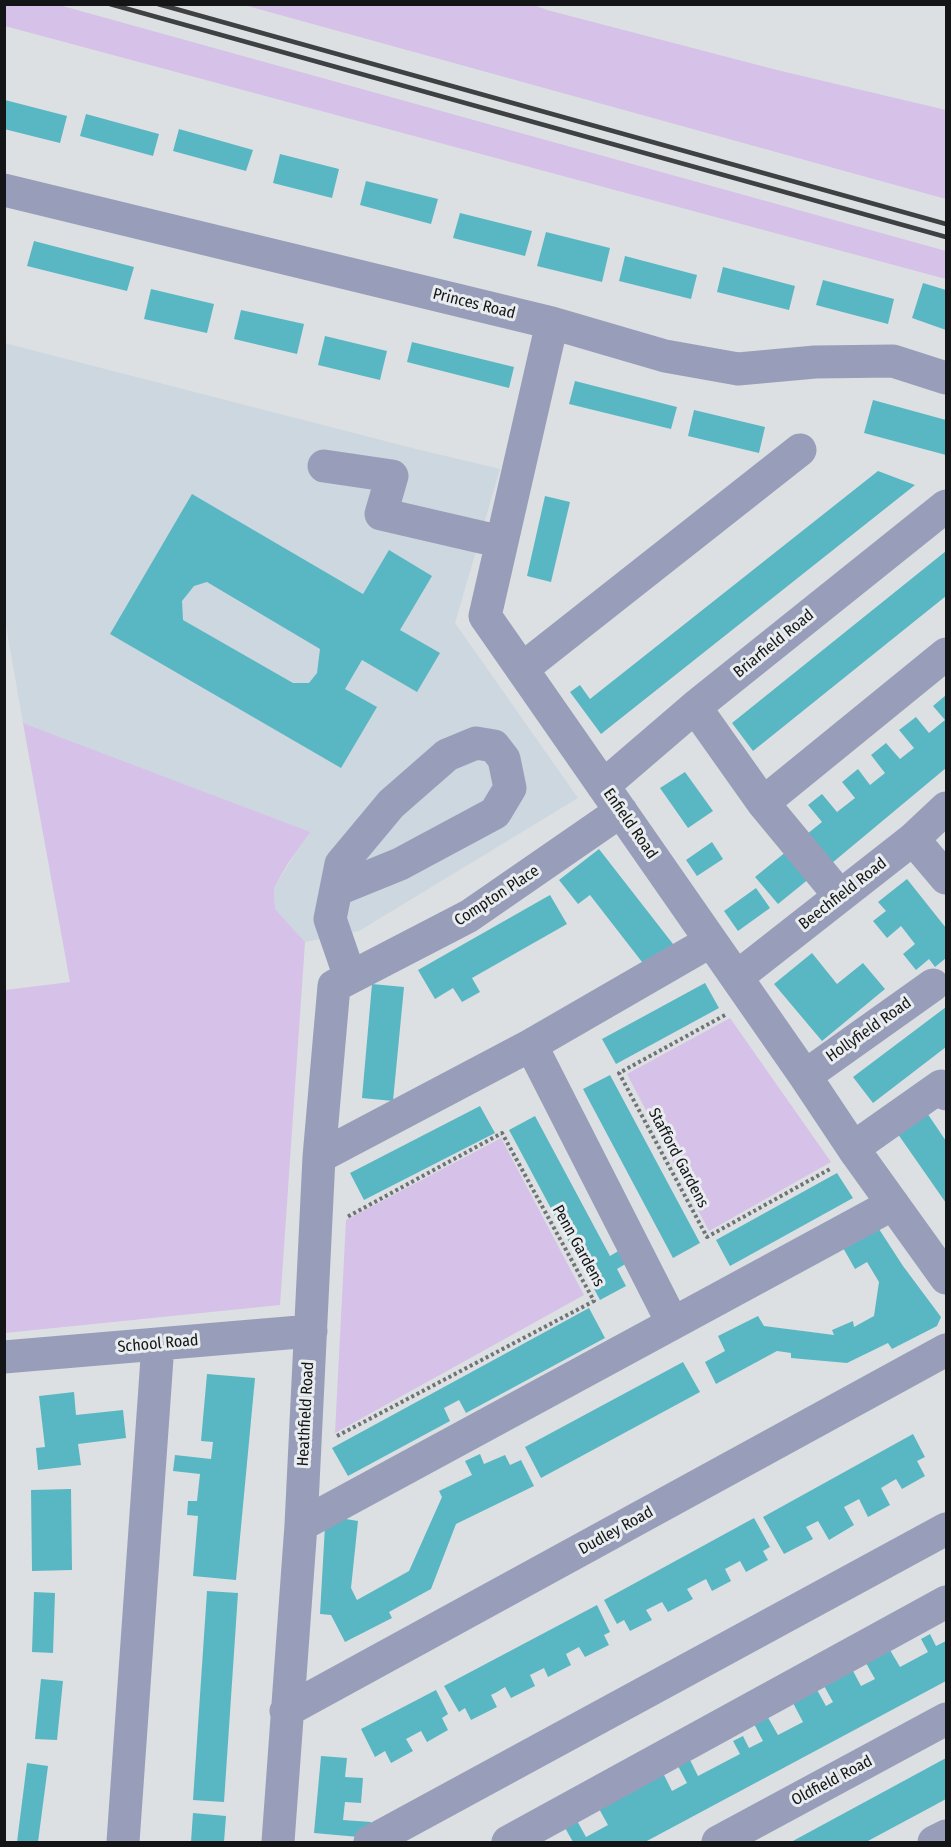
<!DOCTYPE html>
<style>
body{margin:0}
#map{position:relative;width:951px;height:1847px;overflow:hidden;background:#dce0e2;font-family:"Fira Sans Condensed",sans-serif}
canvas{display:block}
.frame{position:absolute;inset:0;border:6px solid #141516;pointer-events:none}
</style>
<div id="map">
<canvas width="951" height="1847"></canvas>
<div class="frame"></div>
</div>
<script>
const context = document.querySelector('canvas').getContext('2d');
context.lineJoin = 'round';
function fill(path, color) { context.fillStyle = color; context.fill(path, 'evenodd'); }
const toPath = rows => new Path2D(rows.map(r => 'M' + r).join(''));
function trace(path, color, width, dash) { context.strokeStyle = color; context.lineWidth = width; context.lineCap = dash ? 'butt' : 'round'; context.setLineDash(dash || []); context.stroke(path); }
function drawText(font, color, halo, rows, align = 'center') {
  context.font = font + ' "Fira Sans Condensed",sans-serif'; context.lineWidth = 6; context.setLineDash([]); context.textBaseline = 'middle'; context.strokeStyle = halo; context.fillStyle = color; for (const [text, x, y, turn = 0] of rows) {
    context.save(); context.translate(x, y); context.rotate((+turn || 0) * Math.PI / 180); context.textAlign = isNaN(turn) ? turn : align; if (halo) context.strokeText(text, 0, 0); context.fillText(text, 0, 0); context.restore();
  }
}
fill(toPath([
 [4,343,416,449,500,469,455,623,578,798,359,931,305,942,275,909,274,888,309,832,23,723,5,620]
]), '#cdd7df');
fill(toPath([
 [4,5,59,5,946,251,946,279,5,26],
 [244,5,534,5,547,10,777,70,946,110,946,199],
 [23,723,310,832,287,865,274,888,275,909,305,942,280,1305,5,1333,5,990,70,982],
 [730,1018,831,1162,709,1231,627,1074],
 [501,1138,584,1295,335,1433,346,1220]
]), '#d6c1e8');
fill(toPath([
 [5,100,67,116,60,143,4,129],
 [86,114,159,134,153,156,80,136],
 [179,129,253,150,246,171,173,151],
 [280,154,339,169,332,198,273,183],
 [366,181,438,199,431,224,360,205],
 [460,213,532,231,525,256,453,238],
 [546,232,610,248,602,282,537,266],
 [34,241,134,267,127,291,27,266],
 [625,256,697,275,691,299,619,281],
 [723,267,795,286,789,310,717,292],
 [823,280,894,299,888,324,816,305],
 [923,283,946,290,946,330,912,318],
 [151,289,214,304,207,333,144,319],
 [241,310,304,324,297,354,234,339],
 [325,336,387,351,380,380,318,365],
 [412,342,514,367,509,388,407,362],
 [575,381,677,407,671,429,569,404],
 [873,400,946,420,946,455,864,433],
 [694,410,765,427,759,453,688,436],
 [878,471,915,485,601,734,570,692,580,685,590,699],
 [192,494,363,594,389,550,432,576,400,630,440,653,417,692,362,660,345,689,377,707,341,768,110,634],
 [207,582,320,649,317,673,309,683,293,683,183,620,182,601,194,586],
 [545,496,570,502,551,582,527,576],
 [946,551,946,596,753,751,732,723],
 [946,695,946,768,826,868,807,834,822,822,808,805,822,794,837,812,855,798,842,782,858,769,870,785,885,773,871,755,886,743,900,759,914,748,899,730,916,717,929,733,945,720,933,706],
 [685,772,713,811,688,828,660,788],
 [712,842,723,859,697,876,686,860],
 [599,849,673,944,649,971,590,895,578,904,559,880],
 [787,851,810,878,778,904,755,877],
 [907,879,946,928,946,958,935,967,929,959,916,970,903,954,915,944,901,926,887,938,873,921,886,911,878,902],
 [756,888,770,908,738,931,724,911],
 [550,895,567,924,472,978,480,992,462,1002,453,988,435,999,418,970],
 [812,953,837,984,863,963,885,989,822,1041,774,984],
 [705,983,719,1008,616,1064,602,1039],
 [372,984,404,987,393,1101,362,1098],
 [946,1007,946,1047,873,1103,853,1077],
 [610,1075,700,1243,673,1258,583,1089],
 [480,1106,495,1133,364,1200,350,1173],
 [923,1107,946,1141,946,1203,893,1127],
 [535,1116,610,1256,625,1247,632,1260,617,1269,626,1286,600,1300,509,1130],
 [837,1173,853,1198,730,1266,716,1240],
 [877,1226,903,1266,941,1317,937,1326,892,1349,888,1343,847,1363,791,1358,791,1353,777,1351,716,1384,705,1362,725,1351,718,1336,758,1316,764,1326,834,1335,832,1330,853,1321,854,1327,874,1316,879,1282,867,1262,855,1269,842,1246],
 [589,1308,605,1338,466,1413,459,1400,444,1408,450,1421,348,1476,332,1448],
 [683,1362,700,1392,541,1478,525,1447],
 [207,1374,255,1378,236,1580,193,1576,198,1516,187,1515,188,1501,197,1501,200,1474,173,1471,175,1455,211,1459,213,1442,201,1441],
 [74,1392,76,1415,123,1410,126,1438,78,1444,81,1465,38,1470,36,1448,45,1447,39,1396],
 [913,1434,925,1457,917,1461,925,1476,902,1489,896,1479,881,1488,890,1505,868,1517,859,1499,844,1507,854,1525,829,1540,818,1521,806,1527,813,1539,784,1554,763,1517],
 [480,1454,484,1464,505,1455,510,1465,521,1460,534,1486,456,1524,431,1589,389,1612,392,1618,345,1642,331,1615,320,1614,325,1526,340,1518,358,1521,351,1588,357,1600,409,1571,442,1497,439,1491,472,1475,465,1461],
 [71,1489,72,1570,32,1571,31,1490],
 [754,1518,770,1547,763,1551,768,1560,746,1572,740,1561,725,1569,731,1581,712,1591,706,1579,687,1589,693,1599,668,1612,662,1602,646,1610,652,1620,630,1631,624,1620,617,1624,604,1600],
 [207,1591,238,1593,224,1802,193,1800],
 [34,1592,55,1593,53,1653,32,1652],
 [597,1605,610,1632,604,1635,609,1645,585,1657,579,1647,566,1654,571,1665,548,1677,544,1668,530,1675,535,1686,511,1698,505,1687,497,1692,491,1695,497,1707,471,1720,465,1708,459,1712,444,1686],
 [930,1634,936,1646,946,1641,946,1681,645,1842,573,1842,564,1826,576,1819,586,1837,608,1825,598,1807,663,1773,672,1791,687,1783,678,1766,690,1760,698,1776,740,1754,733,1741,743,1736,749,1748,763,1741,753,1722,766,1714,778,1735,803,1722,792,1701,816,1688,826,1706,833,1702,823,1684,852,1669,861,1686,875,1679,866,1663,890,1650,900,1667,928,1652,921,1639],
 [41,1679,63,1681,57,1740,35,1739],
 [436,1690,448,1714,442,1718,448,1730,427,1742,421,1731,406,1739,413,1751,391,1763,385,1751,375,1757,361,1729],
 [321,1756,347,1758,345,1777,363,1778,361,1803,345,1802,343,1820,371,1822,370,1838,314,1833],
 [946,1758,946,1799,935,1805,866,1842,791,1842],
 [27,1763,48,1766,38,1842,17,1842],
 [193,1813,226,1816,224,1842,191,1842]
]), '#59b7c4');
trace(toPath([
 [725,1015,619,1073,707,1237,830,1169],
 [337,1436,594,1301,502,1133,347,1217]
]), '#707374', 4, [3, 3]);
trace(toPath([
 [4,190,552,323,665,356,738,369,815,362,893,361,946,378],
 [552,323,485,616,805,1076,857,1154,946,1278],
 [324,466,392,476,381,514,502,542],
 [522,669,800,450],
 [695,707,763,803],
 [603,786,695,707,946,506],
 [913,839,946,878],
 [336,890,400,864,495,813,510,788,504,759,494,746,476,743,447,755,391,804,341,864,330,919,350,977],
 [840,896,763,803,946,654],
 [737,977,913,839,946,808],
 [531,1045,711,941],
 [805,1076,933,985],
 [853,1148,941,1086,946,1094],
 [319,1157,531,1045,672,1322],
 [4,1357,311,1331],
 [301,1525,893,1204],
 [286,1711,946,1350],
 [123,1842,158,1344],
 [278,1842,301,1525,319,1157,334,986,469,916,621,811],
 [370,1842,946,1529],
 [508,1842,946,1602],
 [718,1842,946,1719],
 [934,1842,946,1836]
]), '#989eba', 33);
trace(toPath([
 [110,4,946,237],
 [158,4,946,224]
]), '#3e4041', 4.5);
drawText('16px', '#141516', '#e9edef', [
 ["Princes Road",474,304,14],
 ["Briarfield Road",774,644,-39],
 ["Enfield Road",630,824,55],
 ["Beechfield Road",843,894,-38],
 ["Compton Place",497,896,-33],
 ["Hollyfield Road",869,1030,-35],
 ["Stafford Gardens",678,1158,62],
 ["Penn Gardens",578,1246,61],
 ["School Road",158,1344,-5],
 ["Heathfield Road",306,1414,-87],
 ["Dudley Road",616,1531,-29],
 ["Oldfield Road",832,1781,-28]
]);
</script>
